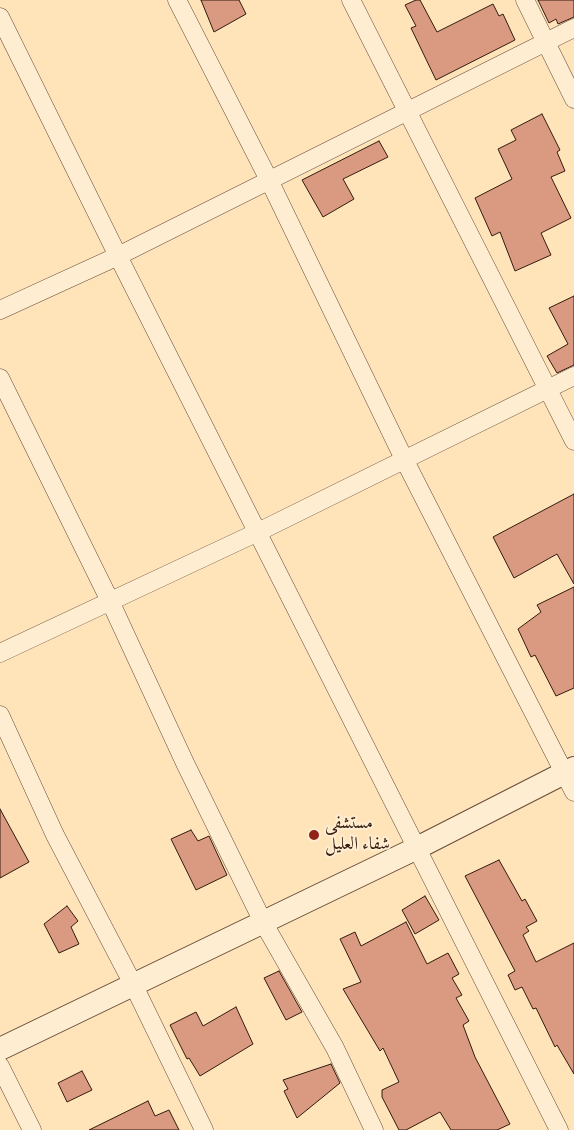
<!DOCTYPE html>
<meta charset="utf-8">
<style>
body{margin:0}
canvas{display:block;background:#ffe4ba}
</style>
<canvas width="574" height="1130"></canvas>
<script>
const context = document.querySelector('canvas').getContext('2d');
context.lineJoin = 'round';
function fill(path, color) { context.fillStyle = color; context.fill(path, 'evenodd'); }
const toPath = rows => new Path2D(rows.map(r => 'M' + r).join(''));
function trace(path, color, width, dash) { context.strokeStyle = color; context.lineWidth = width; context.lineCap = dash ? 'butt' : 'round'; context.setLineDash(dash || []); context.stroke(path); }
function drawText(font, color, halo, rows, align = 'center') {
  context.font = font + ' "Sorts Mill Goudy",Amiri,serif'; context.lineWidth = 4; context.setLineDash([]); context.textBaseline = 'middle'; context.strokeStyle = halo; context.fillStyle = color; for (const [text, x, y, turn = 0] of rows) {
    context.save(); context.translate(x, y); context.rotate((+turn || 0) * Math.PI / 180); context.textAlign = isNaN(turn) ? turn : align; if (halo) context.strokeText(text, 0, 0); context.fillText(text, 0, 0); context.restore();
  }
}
const building = toPath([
 [201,0,239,0,246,14,214,32,201,0],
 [416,0,420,0,437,32,493,4,499,16,503,14,515,40,436,80,411,28,416,26,405,5,416,0],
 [538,0,574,0,574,17,558,24,556,19,549,23,538,0],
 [542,114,560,150,557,152,565,171,551,177,571,218,541,233,551,255,515,271,500,232,492,236,475,198,512,179,498,149,516,140,511,130,542,114],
 [379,141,388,157,343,179,354,199,323,217,302,180,379,141],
 [574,296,574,365,557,373,547,356,568,344,549,308,574,296],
 [574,494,574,584,557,554,514,578,493,537,574,494],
 [574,587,574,688,556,696,535,655,531,657,518,629,541,612,537,605,574,587],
 [0,809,29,862,0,878,0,809],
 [191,830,198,841,209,836,227,875,196,890,171,839,191,830],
 [499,860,522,901,525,899,537,921,526,927,529,931,523,935,536,962,574,943,574,1074,557,1045,555,1047,536,1008,533,1009,522,987,515,990,508,975,515,971,465,876,499,860],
 [425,896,439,920,415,934,402,910,425,896],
 [67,906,78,921,71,927,79,944,59,953,44,924,67,906],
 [406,922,427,964,448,953,459,974,452,978,462,995,456,998,469,1021,463,1025,475,1057,510,1124,497,1130,451,1130,440,1112,406,1130,399,1130,382,1097,382,1090,399,1082,383,1048,380,1051,343,989,361,982,340,939,355,932,361,946,406,922],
 [279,971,302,1012,286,1020,264,978,279,971],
 [236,1007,253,1044,200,1076,189,1058,187,1059,170,1025,196,1012,203,1026,236,1007],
 [331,1064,340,1083,297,1118,284,1091,288,1089,283,1080,331,1064],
 [82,1071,92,1090,67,1102,58,1083,82,1071],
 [148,1101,155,1116,169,1110,179,1130,89,1130,148,1101]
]);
fill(building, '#d99a81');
trace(building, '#341b0d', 1);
const minor = toPath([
 [177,0,269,180,404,459,574,792],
 [351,0,574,441],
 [525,0,574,99],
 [0,17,118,256,559,1130],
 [0,310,118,256,574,28],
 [0,378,110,601,185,763,263,922,335,1048,374,1130],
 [0,653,258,532,574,376],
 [0,715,55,835,134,986,204,1130],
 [0,1066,32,1130]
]);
const tertiary = toPath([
 [0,1049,417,848,574,768]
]);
trace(minor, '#674d38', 19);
trace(tertiary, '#674d38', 24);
trace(minor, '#ffedd2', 18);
trace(tertiary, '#ffedd2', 22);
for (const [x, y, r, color] of [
 [314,835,6,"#8f2418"]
]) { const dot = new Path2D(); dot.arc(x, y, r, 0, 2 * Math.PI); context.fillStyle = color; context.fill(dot); trace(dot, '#ffedd2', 2); }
drawText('18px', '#341b0d', '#ffedd2', [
 ["مستشفى",325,825],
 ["شفاء العليل",325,846]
], 'left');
</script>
